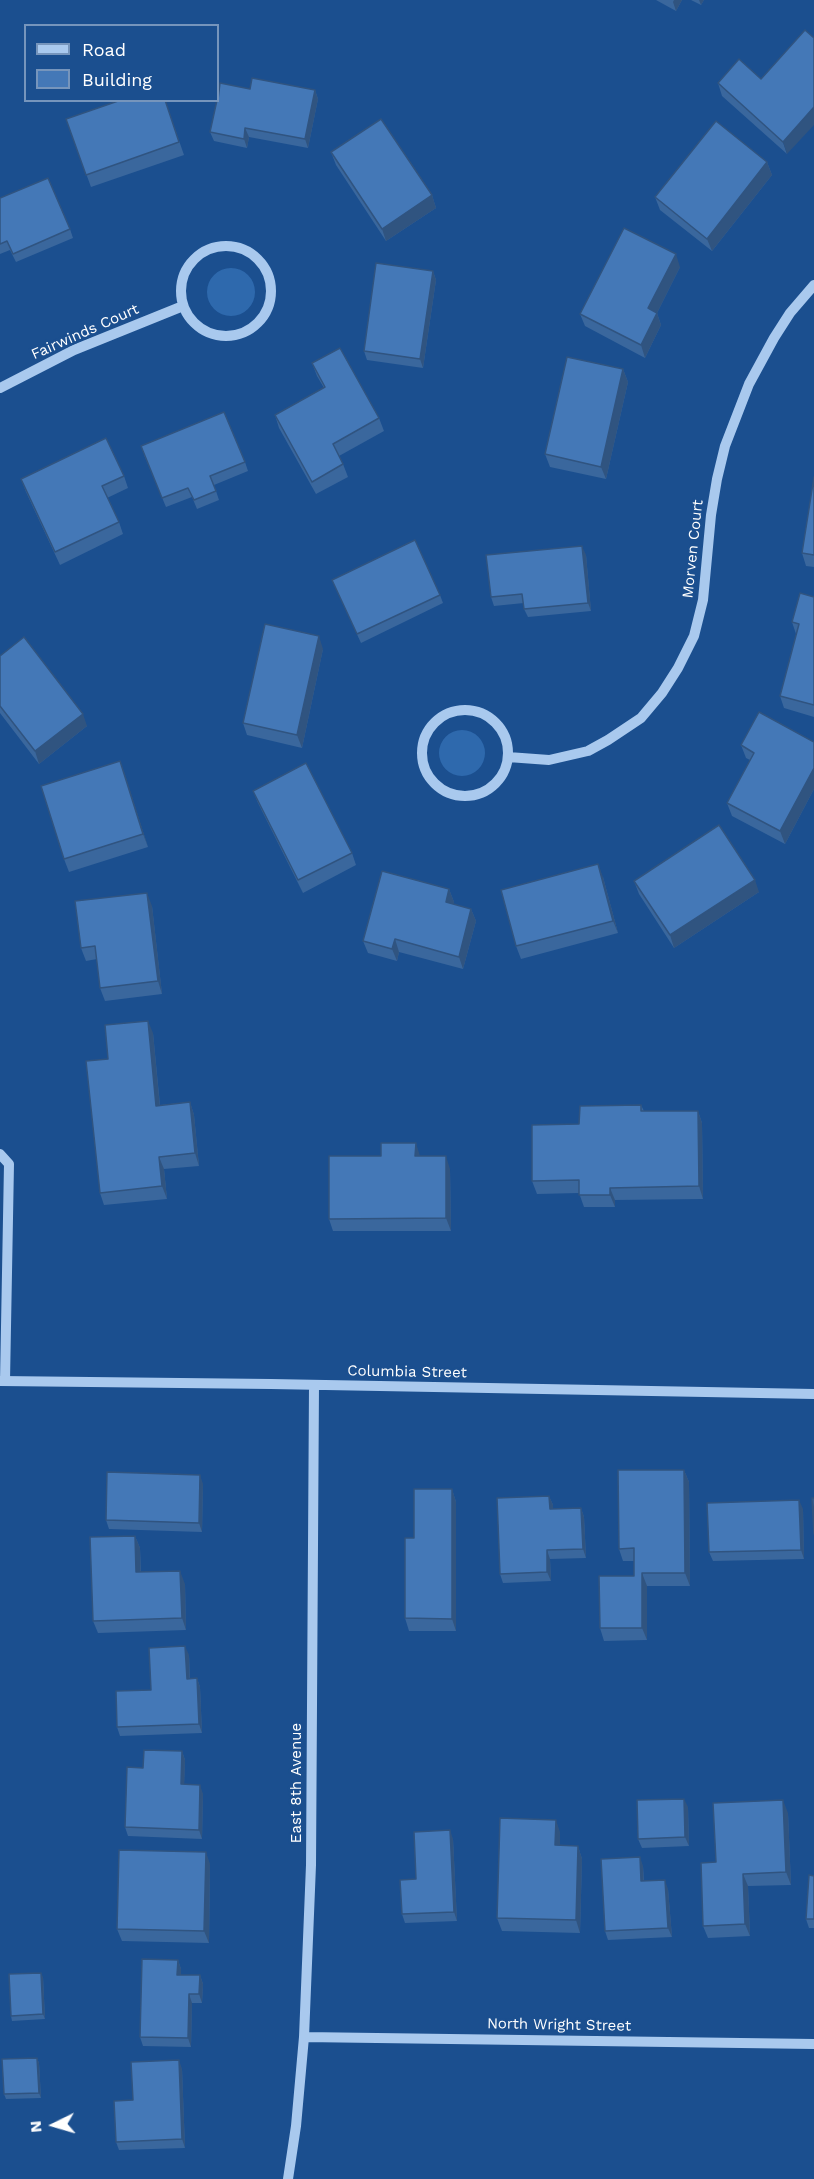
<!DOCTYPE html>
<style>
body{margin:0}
#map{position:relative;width:814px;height:2179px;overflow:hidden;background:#1b4f8f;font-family:"Work Sans",sans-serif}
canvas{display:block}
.legend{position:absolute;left:24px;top:24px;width:195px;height:78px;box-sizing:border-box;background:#1b4f8f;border:2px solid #7695bc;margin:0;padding:8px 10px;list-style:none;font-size:18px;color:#fff}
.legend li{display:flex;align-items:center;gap:12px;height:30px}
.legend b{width:30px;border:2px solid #7695bc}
.north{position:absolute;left:24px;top:2095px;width:60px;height:60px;-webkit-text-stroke:4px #1b4f8f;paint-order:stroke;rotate:265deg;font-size:16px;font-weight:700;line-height:24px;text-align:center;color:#fff}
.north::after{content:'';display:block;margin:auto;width:21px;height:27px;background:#fff;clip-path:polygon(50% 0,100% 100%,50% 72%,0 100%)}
</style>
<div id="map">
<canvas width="814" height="2179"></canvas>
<ul class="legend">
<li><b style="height:8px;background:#a9c9ee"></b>Road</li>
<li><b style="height:16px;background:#4478b7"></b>Building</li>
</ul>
<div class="north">N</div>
</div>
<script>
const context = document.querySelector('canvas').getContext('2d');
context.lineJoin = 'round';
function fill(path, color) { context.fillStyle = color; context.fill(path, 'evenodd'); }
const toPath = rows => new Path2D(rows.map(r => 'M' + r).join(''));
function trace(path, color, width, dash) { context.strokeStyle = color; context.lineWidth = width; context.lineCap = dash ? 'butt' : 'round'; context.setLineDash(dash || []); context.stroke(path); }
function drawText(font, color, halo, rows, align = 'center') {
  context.font = font + ' "Work Sans",sans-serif'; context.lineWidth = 5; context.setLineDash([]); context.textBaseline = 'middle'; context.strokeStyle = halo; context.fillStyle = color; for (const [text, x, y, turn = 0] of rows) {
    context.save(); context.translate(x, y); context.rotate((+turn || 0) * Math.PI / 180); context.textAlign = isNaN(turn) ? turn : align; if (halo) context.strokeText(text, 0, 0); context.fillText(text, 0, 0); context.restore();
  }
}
fill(toPath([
 '207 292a24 24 0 1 1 48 0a24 24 0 1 1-48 0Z',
 '439 753a23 23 0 1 1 46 0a23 23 0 1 1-46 0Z'
]), '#2e69ad');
trace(toPath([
 '181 291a45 45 0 1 1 90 0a45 45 0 1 1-90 0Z',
 [0,388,74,350,183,306],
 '422 753a43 43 0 1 1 86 0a43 43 0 1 1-86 0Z',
 [508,757,549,760,588,751,608,740,641,718,662,693,678,668,694,636,703,600,711,515,717,479,725,446,749,384,774,338,790,313,814,285],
 [0,1154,9,1164,5,1381],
 [0,1381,271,1384,814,1394],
 [304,2037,814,2044],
 [288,2179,296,2126,304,2037,311,1865,314,1385]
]), '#a9c9ee', 10);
fill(toPath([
 [656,0,682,0,676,11],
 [691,0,704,0,701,5],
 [761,79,787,154,722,96,718,83],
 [250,89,315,90,318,99,308,148,249,137,247,148,214,141,210,132],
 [165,100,184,155,91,187,66,119],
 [331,152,432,195,436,208,386,241,336,165],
 [767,162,772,175,712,251,660,210,655,197],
 [0,198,70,229,73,238,16,262,10,250,0,254],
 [680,267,657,313,661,325,645,358,585,326,580,314],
 [433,271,436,280,423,368,367,360,364,351],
 [312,363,379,418,384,431,339,456,343,464,348,477,316,494,279,428,275,415,324,388,317,376],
 [623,369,628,382,606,479,550,467,545,454],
 [144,455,245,462,248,471,214,485,219,500,197,509,192,497,166,507],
 [124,476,128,488,107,498,119,522,123,534,60,565,26,492,21,479],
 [814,477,814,567,806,566,802,553],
 [586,555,591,611,528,617,524,609,524,603,494,606,491,597],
 [332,580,440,595,443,603,361,643],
 [814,597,814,717,784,708,780,696,796,634,792,622],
 [323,649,302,748,247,735,243,723],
 [0,656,87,726,39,764,0,713],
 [814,742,814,789,785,844,732,816,727,803,750,760,746,758,741,745],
 [120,761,148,847,69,872,64,859],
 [253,791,352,853,356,865,303,893,258,803],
 [603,877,618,933,521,959,516,946],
 [634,881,759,892,674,948,639,894],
 [449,889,454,902,453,904,471,909,476,921,463,969,399,952,397,961,368,953,363,941],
 [152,906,162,994,105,1001,100,988,97,959,86,961,81,948],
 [153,1033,160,1105,190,1102,194,1115,199,1166,164,1169,167,1199,104,1205,100,1193,108,1059],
 [641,1105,644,1111,698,1111,702,1123,703,1199,615,1200,615,1207,584,1207,579,1193,537,1194,532,1181,579,1124],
 [420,1156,450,1169,451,1231,333,1231,329,1219],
 [684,1470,689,1482,690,1586,647,1586,647,1640,604,1641,600,1628,634,1576,634,1561,623,1561,619,1549],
 [203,1484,202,1532,109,1529,106,1520],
 [452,1489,456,1502,456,1631,409,1631,405,1618,414,1538],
 [549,1496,553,1505,553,1509,581,1508,584,1517,586,1558,550,1559,551,1581,503,1583,500,1574],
 [803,1509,804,1559,713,1561,709,1552],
 [135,1536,140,1548,141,1572,185,1584,186,1630,98,1633,93,1621],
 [189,1655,190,1679,197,1678,200,1687,202,1733,120,1736,117,1727,151,1690],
 [182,1751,185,1760,184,1784,203,1794,202,1839,128,1836,125,1827,143,1768],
 [688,1807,689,1846,642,1848,638,1839],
 [788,1813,791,1885,748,1886,750,1936,708,1938,703,1926,716,1862],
 [560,1832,560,1846,578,1846,582,1859,580,1933,502,1931,497,1918],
 [453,1839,457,1921,405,1923,402,1914,416,1879],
 [210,1864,209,1943,122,1941,117,1929],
 [643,1866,644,1881,668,1889,672,1937,608,1940,605,1931],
 [814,1876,814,1928,809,1928,806,1919],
 [178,1960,181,1969,181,1975,200,1975,203,1984,202,2003,192,2003,191,2047,143,2046,140,2037],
 [43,1977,45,2019,12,2021,11,2016],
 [37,2058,39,2063,41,2098,6,2099,4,2094],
 [182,2069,185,2148,119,2150,116,2142,133,2100]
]), '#3a679d');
fill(toPath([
 [674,0,682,0,676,11,673,2],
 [699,0,704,0,701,5],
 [315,90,318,99,308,148,305,139],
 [814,107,814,125,787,154,783,142],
 [245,128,249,137,247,148,244,139],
 [767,162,772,175,712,251,707,239],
 [432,195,436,208,386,241,382,229],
 [676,254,680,267,657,313,661,325,645,358,641,345,648,308],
 [433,271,436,280,423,368,420,359],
 [623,369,628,382,606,479,601,467],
 [582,546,586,555,591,611,588,603],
 [319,636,323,649,302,748,297,735],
 [83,714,87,726,39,764,35,751],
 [120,761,125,774,148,847,143,834],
 [814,768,814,789,785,844,780,831],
 [598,864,603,877,618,933,613,921],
 [755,880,759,892,674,948,670,935],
 [449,889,454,902,451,915,446,902],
 [147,893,152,906,162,994,158,981],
 [471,909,476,921,463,969,459,957],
 [395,939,399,952,397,961,392,949],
 [148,1021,153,1033,161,1118,156,1106],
 [190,1102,194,1115,199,1166,195,1153],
 [698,1111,702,1123,703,1199,699,1186],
 [416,1143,420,1156,420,1169,415,1156],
 [446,1156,450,1169,451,1231,446,1218],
 [159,1157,164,1169,167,1199,162,1186],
 [610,1188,615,1200,615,1207,610,1195],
 [684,1470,689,1482,690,1586,685,1573],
 [200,1475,203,1484,202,1532,199,1523],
 [452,1489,456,1502,456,1631,452,1619],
 [549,1496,553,1505,553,1518,550,1509],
 [799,1500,803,1509,804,1559,801,1550],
 [581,1508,584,1517,586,1558,583,1549],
 [135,1536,140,1548,141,1585,136,1572],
 [547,1550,550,1559,551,1581,547,1572],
 [180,1571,185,1584,186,1630,182,1618],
 [642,1573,647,1586,647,1640,642,1628],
 [185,1646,189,1655,190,1688,187,1679],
 [197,1678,200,1687,202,1733,199,1724],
 [182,1751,185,1760,184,1793,181,1784],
 [200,1785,203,1794,202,1839,199,1830],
 [684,1799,688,1807,689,1846,685,1837],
 [783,1800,788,1813,791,1885,786,1872],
 [556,1820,560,1832,560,1858,555,1845],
 [450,1830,453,1839,457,1921,454,1912],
 [578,1846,582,1859,580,1933,576,1920],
 [206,1852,210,1864,209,1943,204,1931],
 [640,1857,643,1866,644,1890,641,1881],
 [743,1874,748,1886,750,1936,745,1924],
 [665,1880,668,1889,672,1937,668,1928],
 [178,1960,181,1969,181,1984,177,1975],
 [41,1973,43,1977,45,2019,43,2014],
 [200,1975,203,1984,202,2003,199,1994],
 [189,1994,192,2003,191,2047,188,2038],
 [37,2058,39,2063,41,2098,39,2093],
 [179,2060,182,2069,185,2148,182,2139]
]), '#305480');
const building = toPath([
 [805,30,814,38,814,107,783,142,718,83,739,59,761,79,805,30],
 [252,78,315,90,305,139,245,128,244,139,210,132,217,100,218,100,220,83,250,89,252,78],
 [121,100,165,100,179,142,86,175,66,119,121,100],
 [381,119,432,195,382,229,331,152,381,119],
 [716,121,767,162,707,239,655,197,716,121],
 [48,178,70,229,13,254,7,241,0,244,0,198,48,178],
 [624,228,676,254,648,308,657,313,641,345,580,314,624,228],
 [376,263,433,271,420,359,364,351,376,263],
 [340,348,379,418,333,444,343,464,312,482,275,415,325,387,312,363,340,348],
 [567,357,623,369,601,467,545,454,567,357],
 [224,412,245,462,210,476,216,491,194,500,188,488,162,498,141,446,224,412],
 [106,438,124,476,102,486,119,522,55,552,21,479,106,438],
 [814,477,814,555,802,553,814,477],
 [415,540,440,595,357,634,332,580,415,540],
 [582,546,588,603,524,609,522,594,491,597,486,555,582,546],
 [800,593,814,597,814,705,780,696,799,624,792,622,800,593],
 [265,624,319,636,297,735,243,723,265,624],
 [24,637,83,714,35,751,0,706,0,656,24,637],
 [759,712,814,742,814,768,780,831,727,803,754,753,741,745,759,712],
 [120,761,143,834,64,859,41,786,120,761],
 [306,763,352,853,298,880,253,791,306,763],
 [719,825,755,880,670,935,634,881,719,825],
 [598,864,613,921,516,946,501,890,598,864],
 [382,871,449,889,446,902,471,909,459,957,395,939,392,949,363,941,382,871],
 [147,893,158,981,100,988,95,946,81,948,75,901,147,893],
 [148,1021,156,1106,190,1102,195,1153,159,1157,162,1186,100,1193,86,1061,108,1059,105,1025,148,1021],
 [641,1105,641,1111,698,1111,699,1186,610,1188,610,1195,579,1195,579,1180,532,1181,532,1125,579,1124,580,1106,641,1105],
 [381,1143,416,1143,415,1156,446,1156,446,1218,329,1219,329,1156,381,1156,381,1143],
 [618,1470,684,1470,685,1573,642,1573,642,1628,600,1628,599,1576,634,1576,634,1548,619,1549,618,1470],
 [107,1472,200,1475,199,1523,106,1520,107,1472],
 [414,1489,452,1489,452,1619,405,1618,405,1538,414,1538,414,1489],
 [549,1496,550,1509,581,1508,583,1549,547,1550,547,1572,500,1574,497,1498,549,1496],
 [812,1498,814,1498,814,1534,812,1498],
 [799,1500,801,1550,709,1552,707,1503,799,1500],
 [135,1536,136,1572,180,1571,182,1618,93,1621,90,1537,135,1536],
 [185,1646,187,1679,197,1678,199,1724,117,1727,116,1691,151,1690,149,1648,185,1646],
 [144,1750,182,1751,181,1784,200,1785,199,1830,125,1827,127,1767,143,1768,144,1750],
 [684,1799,685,1837,638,1839,637,1800,684,1799],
 [783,1800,786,1872,743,1874,745,1924,703,1926,701,1863,716,1862,713,1803,783,1800],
 [500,1818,556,1820,555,1845,578,1846,576,1920,497,1918,500,1818],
 [450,1830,454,1912,402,1914,400,1880,416,1879,414,1832,450,1830],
 [119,1850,206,1852,204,1931,117,1929,119,1850],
 [640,1857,641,1881,665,1880,668,1928,605,1931,601,1859,640,1857],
 [809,1875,814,1876,814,1919,806,1919,809,1875],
 [142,1959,178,1960,177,1975,200,1975,199,1994,189,1994,188,2038,140,2037,142,1959],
 [41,1973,43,2014,11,2016,9,1974,41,1973],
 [37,2058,39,2093,4,2094,2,2059,37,2058],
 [179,2060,182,2139,116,2142,114,2101,133,2100,131,2062,179,2060]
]);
fill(building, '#4478b7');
trace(building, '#305480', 1.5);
drawText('15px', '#fff', '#1b4f8f', [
 ["Fairwinds Court",85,332,-24],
 ["Morven Court",693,549,-84],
 ["Columbia Street",407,1372,1],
 ["East 8th Avenue",297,1783,-90],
 ["North Wright Street",559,2025,1]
]);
</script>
